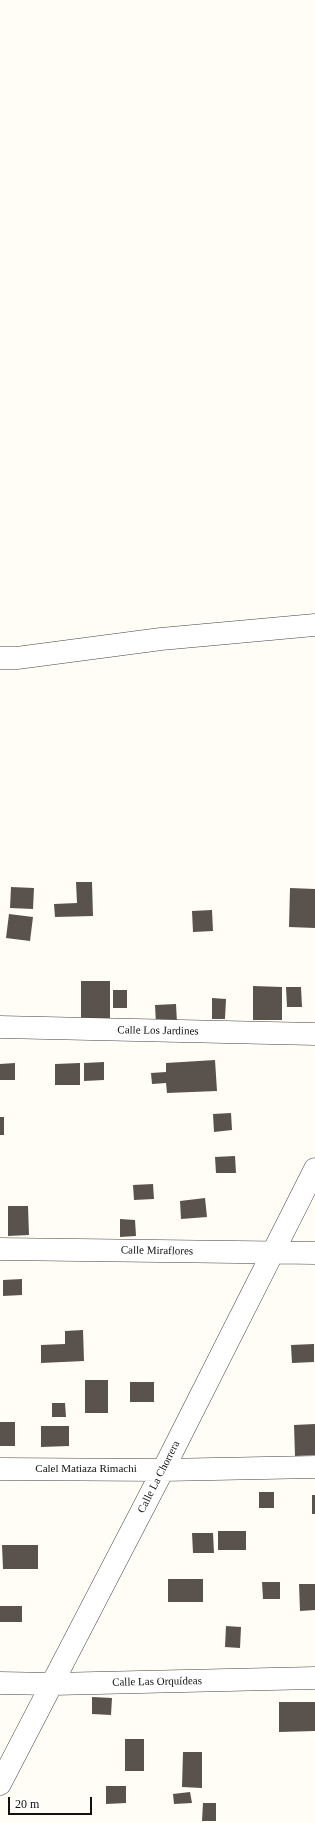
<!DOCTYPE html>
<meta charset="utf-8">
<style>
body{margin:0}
#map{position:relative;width:315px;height:1823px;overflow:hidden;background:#fffdf5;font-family:Georgia,serif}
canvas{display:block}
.scale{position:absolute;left:8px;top:1797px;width:84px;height:18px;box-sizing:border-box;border:2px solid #111;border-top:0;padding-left:5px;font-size:12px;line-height:14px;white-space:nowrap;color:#111;-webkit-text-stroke:3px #fff;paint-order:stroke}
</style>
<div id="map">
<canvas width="315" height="1823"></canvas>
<div class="scale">20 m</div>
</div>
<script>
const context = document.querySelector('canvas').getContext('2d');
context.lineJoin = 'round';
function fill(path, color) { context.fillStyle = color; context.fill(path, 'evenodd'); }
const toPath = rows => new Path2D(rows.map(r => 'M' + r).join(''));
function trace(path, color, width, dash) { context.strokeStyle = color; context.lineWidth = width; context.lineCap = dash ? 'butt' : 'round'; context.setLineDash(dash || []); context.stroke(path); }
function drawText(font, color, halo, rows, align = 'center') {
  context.font = font + ' Georgia,serif'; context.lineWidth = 4; context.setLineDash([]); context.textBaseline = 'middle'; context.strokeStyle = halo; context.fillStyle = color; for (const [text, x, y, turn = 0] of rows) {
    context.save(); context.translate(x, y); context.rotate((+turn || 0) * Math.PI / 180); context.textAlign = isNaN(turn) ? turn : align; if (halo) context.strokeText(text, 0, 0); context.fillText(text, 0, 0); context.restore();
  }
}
fill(toPath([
 [76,882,92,882,93,916,55,917,54,904,77,903],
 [11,887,34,888,33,909,10,908],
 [290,888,315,889,315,928,289,927],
 [212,910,213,931,193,932,192,911],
 [9,914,33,917,30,941,6,938],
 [81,981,110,981,110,1023,81,1022],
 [253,986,282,987,282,1020,253,1020],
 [286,987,301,987,302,1007,287,1007],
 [113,990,127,990,127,1008,113,1008],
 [212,998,226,999,225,1019,212,1019],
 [176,1004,177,1023,156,1024,155,1005],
 [215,1060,217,1091,167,1093,166,1083,152,1084,151,1073,166,1072,166,1063],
 [104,1062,104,1080,84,1081,84,1063],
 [15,1063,15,1080,0,1080,0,1064],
 [80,1063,80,1085,55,1085,55,1064],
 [231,1113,232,1130,214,1132,213,1114],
 [0,1117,4,1117,4,1135,0,1135],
 [235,1156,236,1173,216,1173,215,1157],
 [153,1184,154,1199,134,1200,133,1185],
 [205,1198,207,1217,181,1219,180,1201],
 [8,1206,28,1206,29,1235,8,1236],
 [120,1219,135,1220,136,1236,120,1237],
 [22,1279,22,1295,3,1296,3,1280],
 [83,1330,84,1361,41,1363,41,1345,65,1344,65,1331],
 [314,1344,314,1362,292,1363,291,1345],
 [85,1380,108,1380,108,1413,85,1413],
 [130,1382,154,1382,154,1402,130,1402],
 [52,1403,65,1403,66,1417,52,1417],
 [0,1422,15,1422,15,1446,0,1446],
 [315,1424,315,1455,295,1456,294,1425],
 [41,1426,69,1426,69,1446,41,1447],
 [259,1492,274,1492,274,1508,259,1508],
 [312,1495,315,1495,315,1514,312,1514],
 [218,1531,246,1531,246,1550,218,1550],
 [192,1533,213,1533,214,1553,193,1553],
 [2,1545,38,1545,38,1569,3,1569],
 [168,1579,203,1579,203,1602,168,1602],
 [262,1582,280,1582,280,1599,263,1599],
 [299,1584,315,1584,315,1610,300,1611],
 [0,1606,22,1606,22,1622,0,1622],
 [226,1626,241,1627,240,1648,225,1647],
 [92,1697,112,1698,111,1715,92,1714],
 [279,1702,315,1702,315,1731,279,1732],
 [125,1739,144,1739,144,1771,125,1771],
 [183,1752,202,1752,202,1788,182,1787],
 [106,1786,126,1786,126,1803,106,1804],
 [190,1792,192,1803,174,1804,173,1794],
 [203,1803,216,1803,216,1821,202,1821]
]), '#5a524d');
const street = toPath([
 [0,658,17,658,161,639,315,625],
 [0,1027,315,1034],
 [0,1249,315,1253],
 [0,1469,163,1470,315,1467],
 [0,1683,53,1684,315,1678],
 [0,1784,163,1470,315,1169]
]);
trace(street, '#444', 23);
trace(street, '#fff', 22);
drawText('11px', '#111', '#fff', [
 ["Calle Los Jardines",158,1031,1],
 ["Calle Miraflores",157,1251,1],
 ["Calel Matiaza Rimachi",86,1469],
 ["Calle La Chorrera",159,1477,-63],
 ["Calle Las Orquídeas",157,1682,-1]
]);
</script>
